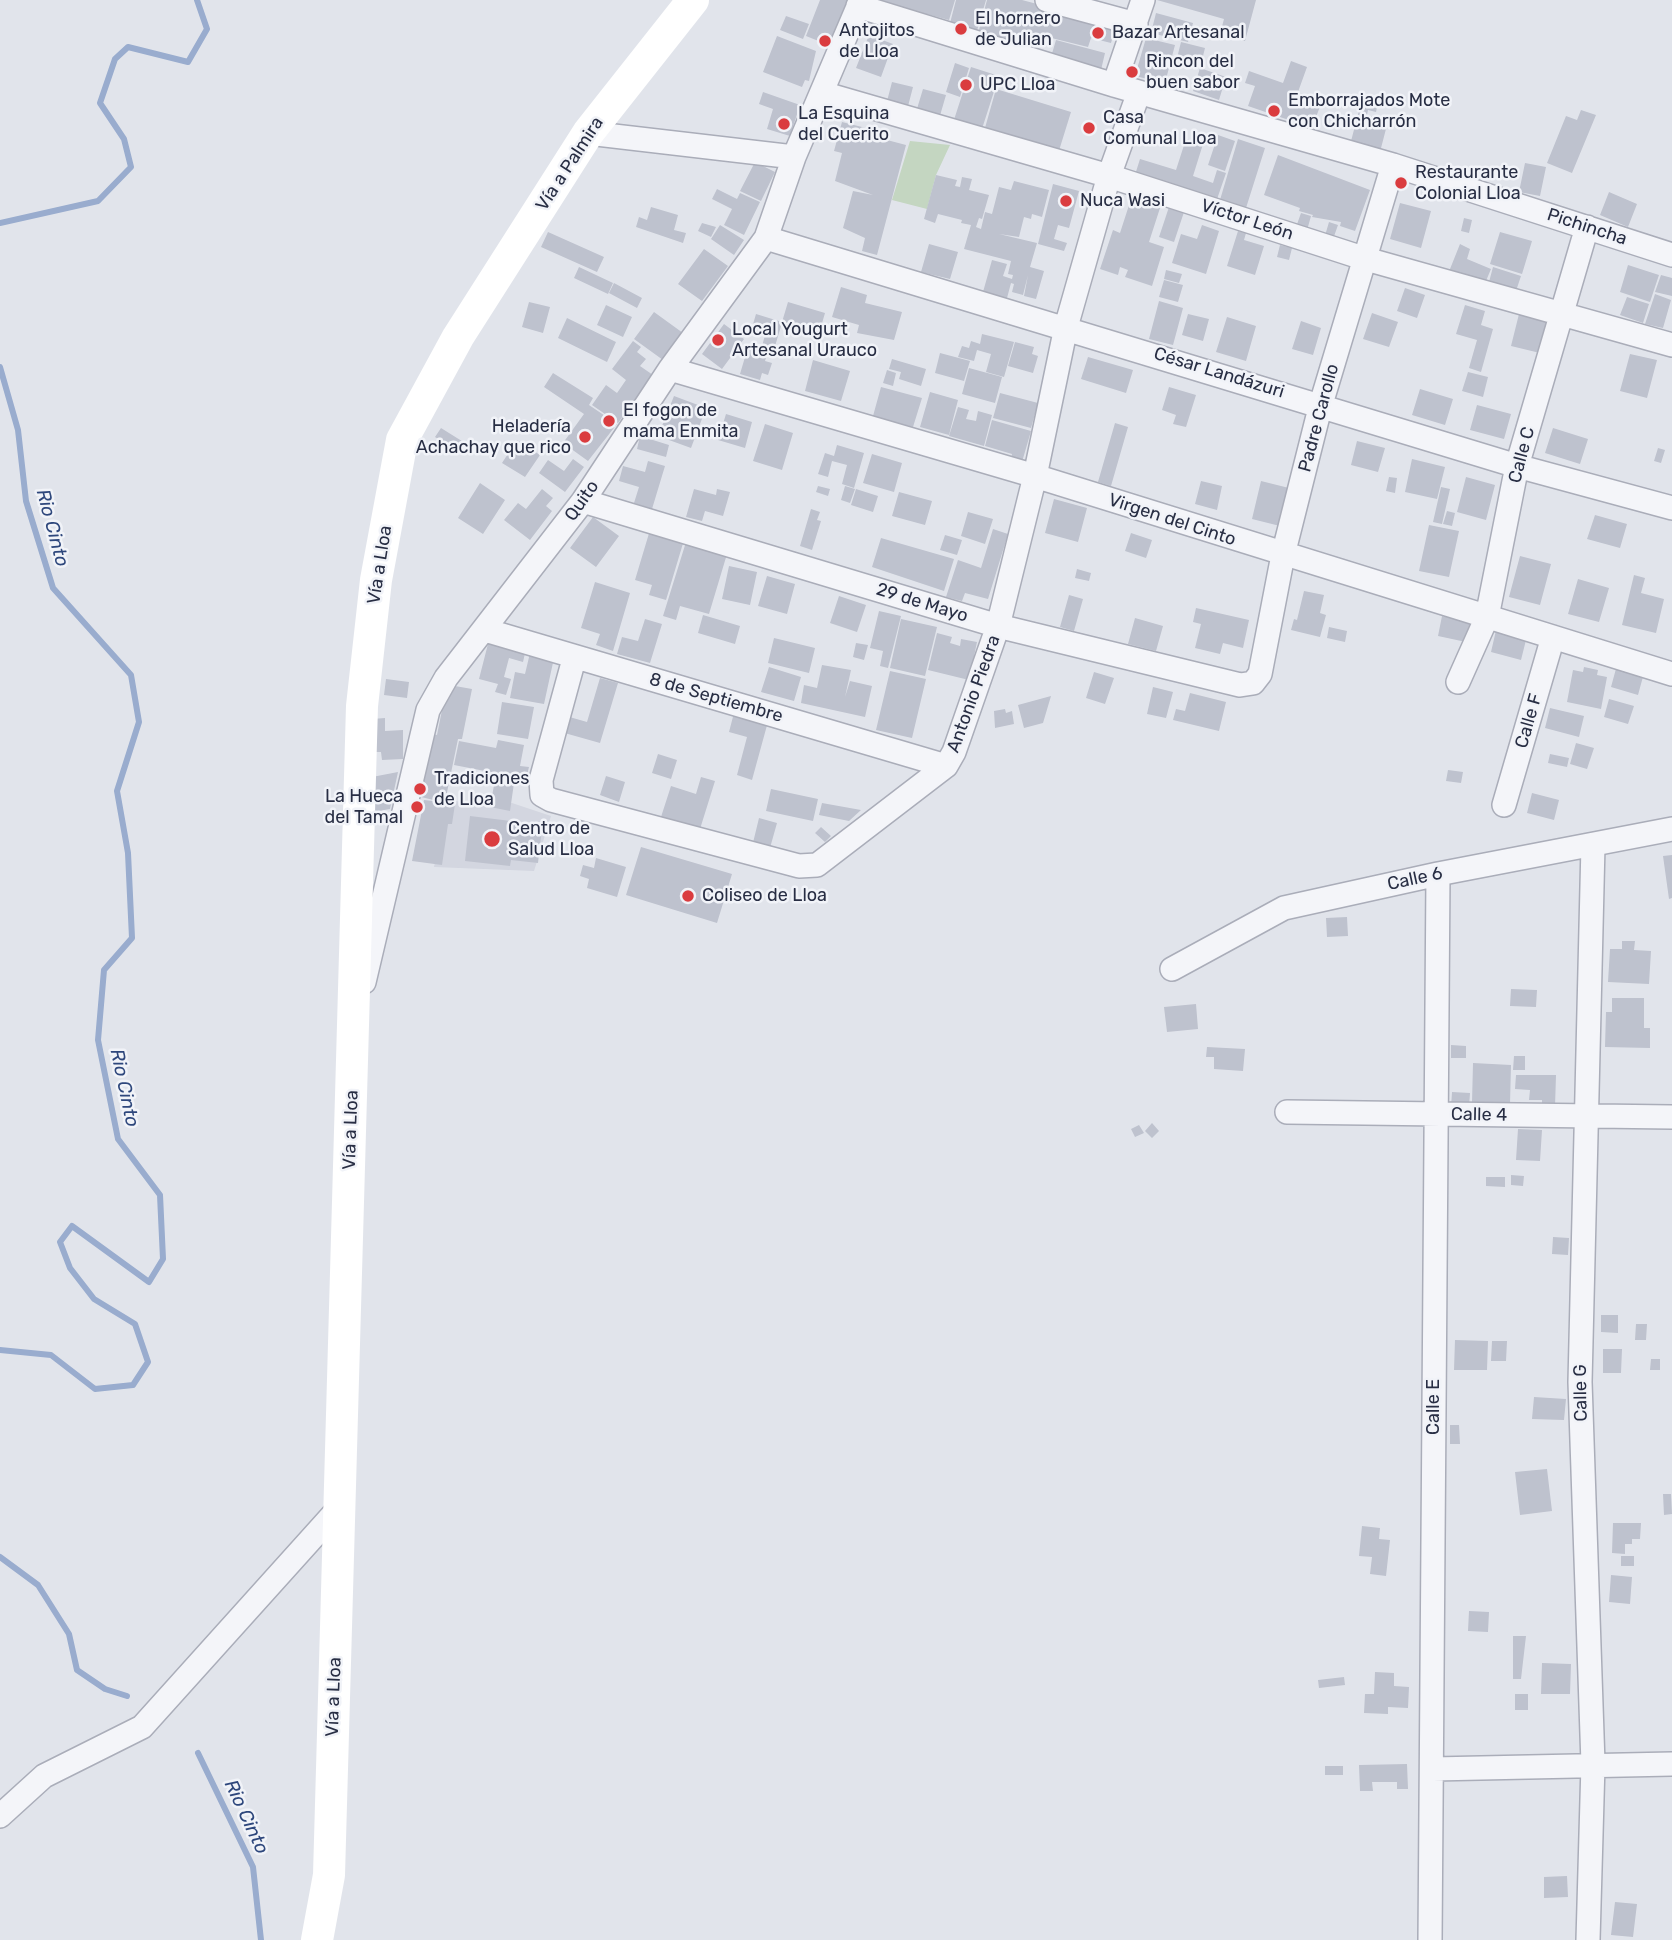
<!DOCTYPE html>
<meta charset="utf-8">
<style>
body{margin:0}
canvas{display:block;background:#e1e4eb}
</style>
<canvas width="1672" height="1940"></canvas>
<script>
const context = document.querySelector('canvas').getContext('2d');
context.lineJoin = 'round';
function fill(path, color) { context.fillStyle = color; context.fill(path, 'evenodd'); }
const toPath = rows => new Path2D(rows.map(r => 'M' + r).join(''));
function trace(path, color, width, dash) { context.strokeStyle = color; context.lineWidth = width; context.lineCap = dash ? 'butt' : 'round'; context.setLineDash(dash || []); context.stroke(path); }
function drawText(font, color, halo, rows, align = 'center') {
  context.font = font + ' Rubik,sans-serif'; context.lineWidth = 5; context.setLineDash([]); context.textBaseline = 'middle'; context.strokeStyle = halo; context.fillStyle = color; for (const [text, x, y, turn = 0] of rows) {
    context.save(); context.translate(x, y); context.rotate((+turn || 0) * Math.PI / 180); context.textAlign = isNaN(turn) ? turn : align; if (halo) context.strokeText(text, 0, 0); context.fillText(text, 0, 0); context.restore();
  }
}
fill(toPath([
 [446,801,512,803,551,816,534,871,434,867]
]), '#d3d6e0');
fill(toPath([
 [910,141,950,145,936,175,927,209,892,200]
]), '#c4d6c1');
trace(toPath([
 [0,223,98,201,131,167,124,139,100,103,115,59,128,47,188,62,207,29,197,0],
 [0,367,18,430,26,501,53,588,131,675,139,722,117,791,128,853,132,938,104,970,98,1040,118,1139,160,1195,163,1259,149,1282,72,1226,60,1242,70,1268,94,1299,135,1324,148,1362,133,1385,95,1389,51,1355,0,1350],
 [0,1557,38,1585,69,1634,77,1670,105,1689,127,1696],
 [198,1753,253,1867,261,1940]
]), '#99acce', 6);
fill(toPath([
 [820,0,849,0,831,46,806,36],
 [871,0,955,0,949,20,927,14,926,16],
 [956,0,986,0,976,34,949,27],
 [987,0,1022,0,1116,25,1111,43,1091,38,1088,47,1027,32,1024,44,979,30],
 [1157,0,1256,0,1245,41,1220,34,1224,19],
 [1156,13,1193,23,1188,42,1151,33],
 [786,16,809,24,803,39,780,30],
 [869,35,893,44,881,77,856,68],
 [777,36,816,51,809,81,805,80,802,87,763,72],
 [1146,38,1175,45,1165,83,1135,76],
 [1056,40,1105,53,1101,70,1051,57],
 [1181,42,1205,48,1201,64,1177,58],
 [1291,61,1307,67,1298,92,1322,101,1312,128,1248,106,1255,86,1245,83,1249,71,1283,83],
 [955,63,969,68,960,97,946,92],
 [971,67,999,76,980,135,952,126],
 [1200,68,1226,77,1219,100,1193,91],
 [892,82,913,87,907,110,886,105],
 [923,89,946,95,939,119,916,112],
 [996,89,1071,112,1057,157,983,135],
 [763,92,800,105,790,136,767,129,773,109,759,104],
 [1362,99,1378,103,1376,112,1368,110,1367,115,1375,117,1373,121,1387,125,1380,152,1350,145],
 [1581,110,1596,115,1572,173,1547,163,1566,116,1577,120],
 [842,122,870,129,868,135,906,145,877,255,862,251,865,238,843,228,853,191,873,195,835,181,842,153,834,151],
 [1218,135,1235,141,1225,171,1208,165],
 [1186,139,1203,144,1193,176,1213,183,1217,170,1226,173,1215,205,1134,178,1140,159,1176,170],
 [1238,139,1265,148,1246,208,1220,200],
 [1278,155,1370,190,1355,231,1340,226,1341,222,1312,217,1313,215,1299,211,1300,208,1264,195],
 [755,162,775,172,761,201,740,191],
 [1525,163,1546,167,1540,196,1519,192],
 [936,175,957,180,955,186,960,187,962,177,972,179,969,190,989,195,982,219,979,218,976,227,981,229,985,212,992,214,999,187,1011,190,1014,181,1049,190,1042,217,1032,214,1031,219,1024,217,1019,237,999,234,1037,243,1030,267,1044,271,1036,299,1024,296,1028,275,1023,295,1012,292,1014,284,1011,283,1007,298,983,292,992,260,1007,264,1003,276,1012,279,1013,275,1008,274,1011,261,964,249,971,225,961,223,962,220,938,214,935,223,924,219],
 [1053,184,1079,191,1069,228,1058,225,1054,239,1067,243,1064,251,1038,244],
 [717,189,737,199,740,193,760,202,744,235,724,225,732,209,712,199],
 [1609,192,1637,204,1628,227,1600,215],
 [1131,199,1160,208,1149,242,1164,247,1152,286,1125,277,1128,270,1120,267,1118,275,1100,269,1113,230,1120,233],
 [1400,203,1431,211,1421,248,1390,239],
 [651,207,678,215,674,230,686,233,683,243,636,227,639,217,647,220],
 [1169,207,1184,212,1174,242,1159,237],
 [1301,213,1311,216,1306,234,1295,230],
 [1464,218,1472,220,1469,233,1461,231],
 [1329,222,1338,225,1332,242,1324,239],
 [702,223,716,227,711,237,698,231],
 [720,225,744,240,734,255,711,239],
 [1202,225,1219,231,1206,274,1172,263,1181,234,1197,239],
 [1238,231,1246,233,1244,240,1264,246,1255,275,1227,266],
 [548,232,604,257,597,272,541,247],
 [1500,232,1532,241,1522,274,1490,264],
 [929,244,958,252,950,279,921,272],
 [1460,244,1470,249,1467,259,1491,269,1483,288,1448,274],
 [1280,245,1292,248,1289,260,1277,257],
 [704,249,728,266,702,301,678,284],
 [1628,265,1659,275,1650,302,1620,292],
 [579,267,613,283,608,294,574,278],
 [1493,267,1521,276,1516,291,1489,282],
 [1166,270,1182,274,1179,283,1164,279],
 [1661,275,1672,278,1672,296,1655,292],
 [1164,280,1183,285,1178,302,1159,297],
 [614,283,642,298,637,308,609,293],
 [841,287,867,295,865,303,902,312,894,340,857,333,859,325,832,317],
 [1405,288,1425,295,1417,318,1397,311],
 [1655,294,1671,300,1663,328,1645,324],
 [1627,297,1649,304,1643,323,1620,315],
 [1159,301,1183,308,1173,345,1149,339],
 [529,302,550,307,543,333,522,327],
 [788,302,825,313,818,337,781,326,773,353,768,351,765,361,772,363,768,375,762,373,760,380,740,374,748,347,761,350,765,335,751,331,756,314,782,322],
 [606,305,632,317,623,337,597,325],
 [1465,305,1485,311,1481,325,1493,329,1481,372,1469,368,1477,340,1456,334],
 [654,312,683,333,663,360,634,339],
 [1372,313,1398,322,1389,347,1363,339],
 [1188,314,1209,319,1203,341,1182,335],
 [1519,314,1548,321,1540,353,1511,346],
 [1227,317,1256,326,1246,361,1216,352],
 [567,318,616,342,607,362,558,338],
 [1301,321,1321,328,1313,355,1292,349],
 [724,324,744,339,722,369,702,354],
 [982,334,1014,342,1004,377,986,372,991,354,977,350,974,361,958,357,962,346,969,348,971,341,980,344],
 [633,341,641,347,637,352,646,359,640,366,653,375,618,423,592,405,606,385,617,393,626,380,612,369],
 [1015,342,1034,347,1032,354,1038,356,1033,373,1008,366],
 [940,353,970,361,964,381,935,373],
 [1630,354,1657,360,1647,398,1620,391],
 [1088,357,1133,370,1126,393,1081,379],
 [892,359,926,369,921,386,899,379,901,372,889,369],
 [813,360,850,371,841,401,805,391],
 [969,368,1002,377,995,403,962,394],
 [887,370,896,373,893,386,883,383],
 [1468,372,1488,377,1483,397,1462,391],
 [553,373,593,398,589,405,617,424,588,461,563,443,584,414,544,387],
 [881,387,922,398,913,427,873,416],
 [1169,387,1196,395,1186,427,1173,424,1176,415,1162,410],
 [1420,389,1453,399,1445,425,1412,415],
 [930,392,958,400,949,435,920,427],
 [1000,393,1038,403,1031,428,993,418],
 [674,396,706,408,691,448,658,436],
 [1477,405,1511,414,1504,439,1470,430],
 [958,407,969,410,966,419,976,421,978,411,992,415,984,446,949,436],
 [726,414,752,422,745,448,718,440],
 [992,420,1031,431,1022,462,1011,460,1012,454,985,446],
 [1115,423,1128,427,1111,486,1098,482],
 [765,424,793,433,782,470,753,461],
 [441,428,465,443,459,452,435,437],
 [1553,428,1588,439,1580,464,1545,453],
 [640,436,669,445,666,457,637,449],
 [517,440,540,455,525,477,502,463],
 [1357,441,1385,448,1378,472,1351,465],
 [837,445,864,453,854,488,842,484,847,465,832,461,828,477,818,474,825,453,834,456],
 [1658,448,1665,450,1661,463,1654,461],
 [872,454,902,463,894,492,863,483],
 [573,459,584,467,565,492,539,473,548,460,564,471],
 [1412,459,1445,467,1437,499,1405,492],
 [648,461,665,466,652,509,634,503,639,487,619,481,623,466,645,472],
 [1389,477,1397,478,1395,493,1386,491],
 [1466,477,1495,485,1486,520,1457,512],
 [1201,481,1222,486,1217,510,1195,504],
 [1261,481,1289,488,1280,526,1252,519],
 [480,483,505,500,483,534,458,518],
 [818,486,830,489,828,496,816,492],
 [845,486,855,489,850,503,841,500],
 [1441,487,1450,489,1442,524,1433,522],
 [542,489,553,498,546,506,552,511,530,540,504,520,518,503,526,509],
 [694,489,716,495,717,489,730,492,723,516,705,511,702,521,686,517],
 [856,489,878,496,873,512,851,505],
 [899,492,932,501,925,525,892,516],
 [1054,499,1087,508,1078,542,1045,533],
 [811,509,820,512,817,520,821,521,812,550,800,546],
 [1447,511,1455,513,1452,526,1443,524],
 [968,512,993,519,985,544,961,536],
 [1595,515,1627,524,1620,548,1587,539],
 [593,517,619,536,596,567,570,548],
 [1429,525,1459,531,1449,577,1419,571],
 [993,529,1008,534,988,599,965,593,962,601,946,597,958,560,981,568],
 [650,530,684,540,666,600,649,595,652,585,635,580],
 [1131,533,1152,540,1146,558,1125,551],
 [945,535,962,540,957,555,940,550],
 [881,538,954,559,944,591,872,567],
 [686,542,727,554,709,614,680,606,676,620,663,616],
 [1520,556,1551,564,1540,605,1509,597],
 [729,566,757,572,750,605,722,599],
 [1077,569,1091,573,1089,581,1075,578],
 [1634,575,1645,578,1641,593,1664,599,1656,633,1622,625],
 [767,576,795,584,787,614,758,606],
 [1578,579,1609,588,1599,622,1568,614],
 [595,582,630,593,613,651,596,645,600,634,581,628],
 [1304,591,1324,595,1320,613,1326,615,1320,637,1291,630,1294,619,1297,620],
 [1069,595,1083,599,1074,631,1060,627],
 [839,596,866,605,857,632,830,623],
 [1196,608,1249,620,1243,648,1223,643,1220,654,1195,648,1201,624,1193,622],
 [879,611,901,616,888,668,880,666,883,651,870,648],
 [703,615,740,626,735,644,698,633],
 [1442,616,1471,622,1466,642,1438,636],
 [1135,618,1163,626,1156,651,1128,644],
 [645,619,662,624,650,663,617,654,622,637,638,641],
 [901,619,937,627,925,676,890,668],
 [1497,626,1510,629,1508,636,1526,640,1521,660,1491,652],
 [1329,627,1347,631,1345,642,1327,638],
 [937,633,952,637,950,643,960,646,961,639,977,642,969,680,928,670],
 [774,638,815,648,809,673,768,663],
 [489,640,526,649,523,662,509,658,504,677,511,679,506,695,495,692,498,684,479,679],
 [856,643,868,645,864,660,853,657],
 [530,653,554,658,544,704,510,698,515,672,525,674],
 [822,665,851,670,845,697,850,681,872,686,865,717,801,703,804,685,817,688],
 [1617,665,1644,673,1638,695,1611,687],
 [769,667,801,677,794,701,761,692],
 [1584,667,1598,670,1597,675,1607,677,1601,709,1567,702,1573,670,1583,672],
 [890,671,926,679,912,738,876,730],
 [1094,672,1114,678,1105,704,1086,698],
 [600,678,618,683,600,743,561,732,566,716,587,722],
 [386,679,409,682,407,698,384,695],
 [455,686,472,689,462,739,458,739,445,802,455,804,452,824,448,824,442,865,412,861,424,800,442,802,421,797,433,734,437,735,442,710],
 [1153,687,1173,692,1166,718,1147,714],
 [1190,693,1226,702,1219,731,1173,720,1176,709,1185,711],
 [1051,696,1043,723,1024,728,1018,705],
 [1609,699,1634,706,1628,724,1604,717],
 [502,702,534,707,528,739,497,734],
 [1550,708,1584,716,1579,737,1545,728],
 [735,709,769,718,752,780,737,775,747,737,729,732],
 [1005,709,1006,713,1012,711,1014,724,995,728,994,711],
 [385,718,385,731,403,730,403,759,382,760,381,752,372,752,372,719],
 [498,740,524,745,520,766,529,767,526,779,454,765,459,741,496,748],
 [1576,743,1594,748,1587,769,1570,764],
 [658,754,677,760,671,779,652,773],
 [1550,754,1569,758,1567,767,1548,763],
 [1448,770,1463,772,1461,783,1446,781],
 [398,772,390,809,373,812,372,777],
 [606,776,625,782,619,802,600,795],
 [701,777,715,781,700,829,661,817,671,786,696,794],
 [495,780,514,783,510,811,490,807],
 [771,789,818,799,813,821,766,811],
 [1532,793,1559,800,1554,820,1527,813],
 [822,803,861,810,849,821,819,815],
 [470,816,519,822,519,825,542,828,538,863,511,860,510,866,465,861],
 [759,818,777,823,768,855,751,851],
 [821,827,831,836,825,842,815,833],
 [641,847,732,874,717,923,626,895],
 [1672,855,1672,898,1669,899,1663,856],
 [596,858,626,867,617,897,587,888,589,879,580,876,583,865,594,868],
 [1347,917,1348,936,1327,937,1326,918],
 [1622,941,1635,941,1634,950,1651,951,1649,984,1608,982,1610,949,1622,949],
 [1511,989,1537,990,1536,1007,1510,1006],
 [1612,998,1644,998,1644,1028,1650,1028,1650,1048,1605,1047,1606,1012,1612,1012],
 [1196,1004,1198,1029,1167,1032,1164,1007],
 [1451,1045,1466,1046,1466,1058,1451,1058],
 [1207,1047,1245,1049,1243,1071,1214,1069,1214,1057,1206,1057],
 [1514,1056,1525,1056,1525,1070,1513,1070],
 [1473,1063,1511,1065,1510,1104,1472,1103],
 [1516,1075,1556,1075,1555,1107,1542,1107,1542,1100,1529,1100,1530,1090,1515,1089],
 [1452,1092,1470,1093,1469,1107,1451,1107],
 [1152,1123,1159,1131,1152,1138,1145,1131],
 [1139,1125,1144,1133,1135,1137,1131,1129],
 [1518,1129,1542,1130,1540,1161,1516,1160],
 [1511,1175,1524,1176,1523,1186,1511,1185],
 [1486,1177,1505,1177,1505,1187,1486,1186],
 [1553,1237,1569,1238,1568,1255,1552,1254],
 [1601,1315,1618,1315,1618,1333,1601,1332],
 [1636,1324,1647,1324,1646,1340,1635,1340],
 [1455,1340,1488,1341,1487,1370,1454,1370],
 [1492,1341,1507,1341,1506,1361,1491,1361],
 [1603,1349,1622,1349,1621,1373,1603,1373],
 [1651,1359,1660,1359,1660,1370,1650,1370],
 [1534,1397,1566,1399,1564,1420,1532,1419],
 [1450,1425,1459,1425,1460,1444,1450,1444],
 [1547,1469,1552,1511,1520,1515,1515,1472],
 [1663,1494,1671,1494,1672,1514,1664,1515],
 [1613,1523,1641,1523,1640,1539,1632,1539,1632,1544,1625,1544,1625,1554,1612,1553],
 [1362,1526,1380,1528,1379,1539,1390,1540,1386,1576,1370,1574,1372,1557,1359,1556],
 [1621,1556,1634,1556,1634,1566,1621,1566],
 [1611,1575,1632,1577,1630,1604,1609,1602],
 [1469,1611,1489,1612,1488,1632,1468,1631],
 [1513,1636,1526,1636,1521,1679,1513,1679],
 [1542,1663,1571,1664,1570,1694,1541,1694],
 [1375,1672,1394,1673,1394,1686,1409,1687,1408,1708,1388,1707,1388,1714,1364,1713,1365,1694,1374,1694],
 [1344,1677,1345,1685,1319,1688,1318,1680],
 [1515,1694,1528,1694,1528,1710,1515,1710],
 [1407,1764,1408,1789,1397,1789,1397,1782,1372,1782,1373,1791,1360,1791,1359,1765],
 [1325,1766,1343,1766,1343,1775,1325,1775],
 [1567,1876,1568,1897,1544,1898,1544,1877],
 [1615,1902,1637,1904,1633,1937,1611,1935]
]), '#bec2ce');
const street = toPath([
 [1047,0,1136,24],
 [858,6,1114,85,1393,165,1672,255],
 [1114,85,1143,0],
 [822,93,1109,176,1366,259,1672,345],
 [588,133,794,157],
 [766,238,1517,466,1672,508],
 [670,369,1035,476,1672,674],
 [583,501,998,626,1240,685,1253,683,1260,674,1283,555,1321,404,1393,165],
 [485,630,946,766],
 [574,659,541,780,542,795,551,800,799,866,817,865,946,766,954,752,998,626,1035,476,1066,327,1109,176,1139,92],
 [1458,682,1487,617,1517,466,1587,227],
 [1504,805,1553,637],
 [1172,969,1284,908,1438,874,1672,829],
 [364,982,428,710,446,678,583,501,670,369,766,238,794,157,861,0],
 [1287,1112,1672,1117],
 [1433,1769,1672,1764],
 [0,1816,44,1776,142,1727,340,1507],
 [1430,1940,1438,874],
 [1588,1940,1593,1764,1580,1382,1593,845]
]);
trace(street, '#aaadb9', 26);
trace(street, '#f4f5f9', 23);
trace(toPath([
 [317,1940,329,1875,362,706,376,580,402,440,458,337,588,133,693,0]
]), '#fff', 32);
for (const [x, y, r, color] of [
 [961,29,7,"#da3c3f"],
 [1098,33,7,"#da3c3f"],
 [825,41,7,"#da3c3f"],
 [1132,72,7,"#da3c3f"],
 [966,85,7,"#da3c3f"],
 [1274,111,7,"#da3c3f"],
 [784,124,7,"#da3c3f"],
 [1089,128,7,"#da3c3f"],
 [1401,183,7,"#da3c3f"],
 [1066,201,7,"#da3c3f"],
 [718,340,7,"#da3c3f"],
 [609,421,7,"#da3c3f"],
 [585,437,7,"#da3c3f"],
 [420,789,7,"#da3c3f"],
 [417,807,7,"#da3c3f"],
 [492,839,9,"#da3c3f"],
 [688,896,7,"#da3c3f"]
]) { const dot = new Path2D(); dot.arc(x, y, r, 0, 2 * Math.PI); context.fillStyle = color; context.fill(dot); trace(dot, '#f1f3f8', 2.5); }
drawText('18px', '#282e44', '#f1f3f8', [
 ["El hornero",975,19],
 ["de Julian",975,40],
 ["Antojitos",839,31],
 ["de Lloa",839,52],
 ["Bazar Artesanal",1112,33],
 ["Rincon del",1146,62],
 ["buen sabor",1146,83],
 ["UPC Lloa",980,85],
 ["Emborrajados Mote",1288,101],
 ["con Chicharrón",1288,122],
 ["La Esquina",798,114],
 ["del Cuerito",798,135],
 ["Casa",1103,118],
 ["Comunal Lloa",1103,139],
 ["Restaurante",1415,173],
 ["Colonial Lloa",1415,194],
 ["Nuca Wasi",1080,201],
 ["Local Yougurt",732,330],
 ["Artesanal Urauco",732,351],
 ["El fogon de",623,411],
 ["mama Enmita",623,432],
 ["Heladería",571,427,"right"],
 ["Achachay que rico",571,448,"right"],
 ["Tradiciones",434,779],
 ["de Lloa",434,800],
 ["La Hueca",403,797,"right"],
 ["del Tamal",403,818,"right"],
 ["Centro de",508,829],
 ["Salud Lloa",508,850],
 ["Coliseo de Lloa",702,896]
], 'left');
drawText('18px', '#282e44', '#f1f3f8', [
 ["Vía a Palmira",570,164,-57],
 ["Víctor León",1247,220,18],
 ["Pichincha",1587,227,18],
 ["César Landázuri",1219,373,17],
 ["Padre Carollo",1319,418,-75],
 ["Calle C",1522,455,-75],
 ["Quito",582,501,-55],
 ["Virgen del Cinto",1172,520,18],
 ["Vía a Lloa",380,565,-81],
 ["29 de Mayo",922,603,17],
 ["Antonio Piedra",974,694,-70],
 ["8 de Septiembre",716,698,16],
 ["Calle F",1529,721,-74],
 ["Calle 6",1415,879,-12],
 ["Calle 4",1479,1115,1],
 ["Vía a Lloa",351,1130,-88],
 ["Calle G",1581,1393,-91],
 ["Calle E",1434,1407,-90],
 ["Vía a Lloa",334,1697,-88]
]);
drawText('italic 19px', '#2e477c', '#f1f3f8', [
 ["Rio Cinto",52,528,75],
 ["Rio Cinto",124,1088,78],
 ["Rio Cinto",246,1817,65]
]);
</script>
